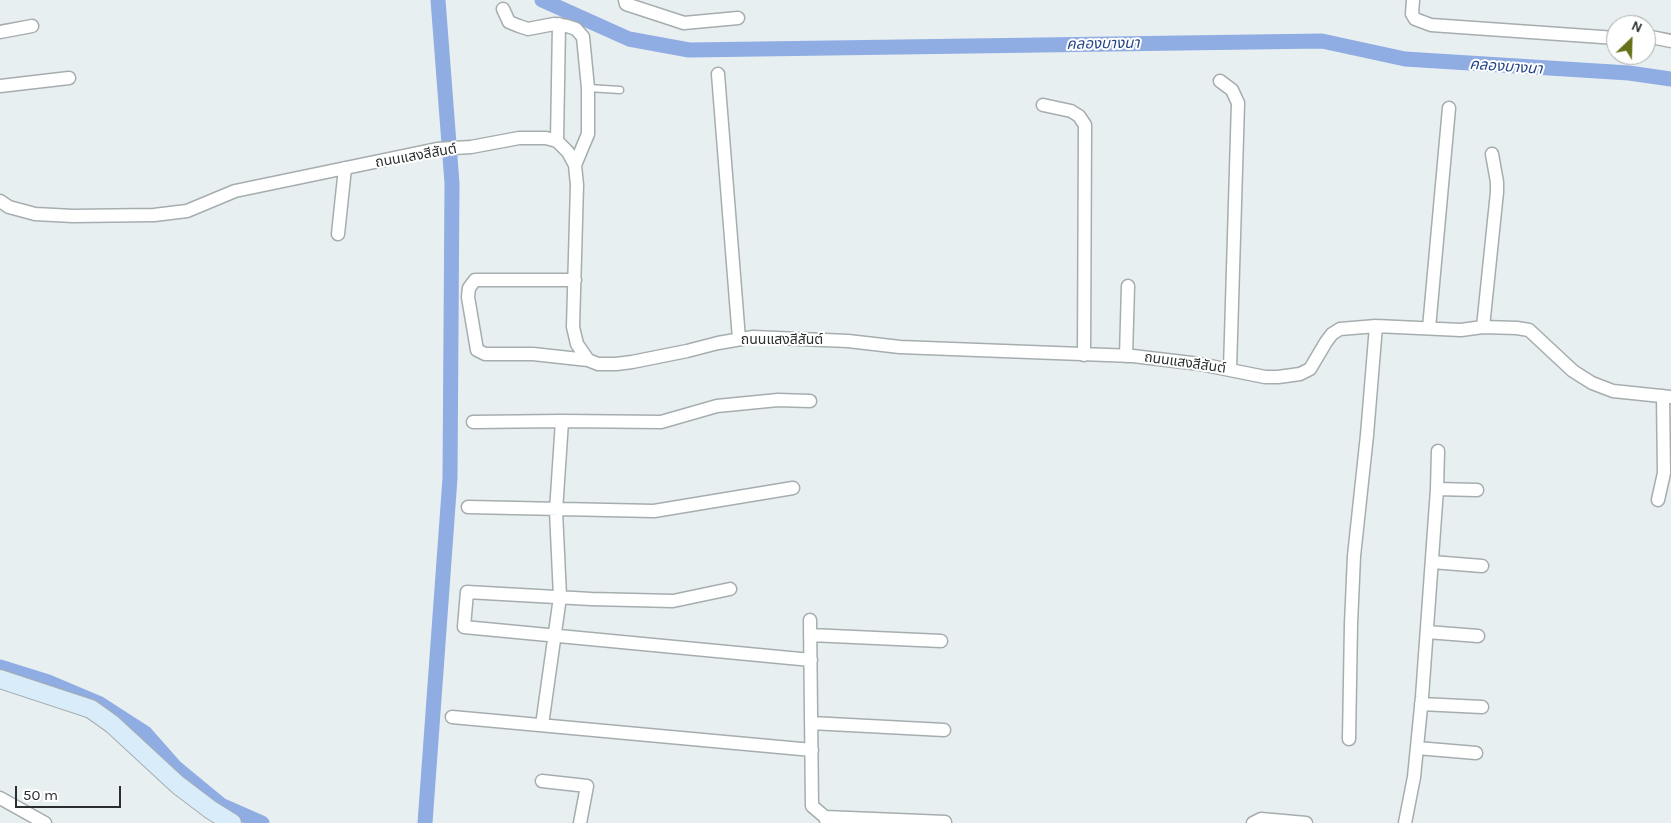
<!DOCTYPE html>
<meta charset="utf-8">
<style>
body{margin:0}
#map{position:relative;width:1671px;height:823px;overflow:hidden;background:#e8eff1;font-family:Karla,sans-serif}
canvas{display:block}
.north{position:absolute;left:1606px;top:15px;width:50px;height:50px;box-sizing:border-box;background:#fff;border:1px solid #aaabac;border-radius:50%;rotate:24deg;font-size:14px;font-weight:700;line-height:20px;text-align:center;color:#2b2e2f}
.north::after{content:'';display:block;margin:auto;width:18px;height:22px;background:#657019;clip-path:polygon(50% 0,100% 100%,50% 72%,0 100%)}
.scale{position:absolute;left:15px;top:786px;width:106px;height:22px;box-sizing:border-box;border:2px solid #2b2e2f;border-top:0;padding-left:6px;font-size:15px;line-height:18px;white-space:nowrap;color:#2b2e2f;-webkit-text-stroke:4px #fff;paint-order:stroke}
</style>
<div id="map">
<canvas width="1671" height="823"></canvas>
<div class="north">N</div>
<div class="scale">50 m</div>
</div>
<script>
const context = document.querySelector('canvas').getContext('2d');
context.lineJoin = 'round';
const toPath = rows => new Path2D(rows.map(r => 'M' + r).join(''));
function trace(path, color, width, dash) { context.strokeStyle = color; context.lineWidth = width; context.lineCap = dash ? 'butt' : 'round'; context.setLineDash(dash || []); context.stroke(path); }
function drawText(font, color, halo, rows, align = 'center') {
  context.font = font + ' Karla,"Noto Sans Thai",sans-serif'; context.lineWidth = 4; context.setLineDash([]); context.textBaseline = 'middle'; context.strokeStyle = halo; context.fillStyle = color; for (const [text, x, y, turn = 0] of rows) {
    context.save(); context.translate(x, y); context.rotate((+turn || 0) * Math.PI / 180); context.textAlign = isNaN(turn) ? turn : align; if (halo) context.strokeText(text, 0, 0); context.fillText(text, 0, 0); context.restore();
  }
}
trace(toPath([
 [542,0,629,39,689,50,1322,41,1405,59,1629,73,1671,79],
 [0,667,48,682,100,704,145,733,175,767,221,805,262,823],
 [425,823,450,478,452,183,438,0]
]), '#8face3', 15);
const lane = toPath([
 [588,88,620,90]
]);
const street = toPath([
 [625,0,626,4,684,23,738,18],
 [1413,0,1412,14,1415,19,1431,25,1616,38],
 [503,9,509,22,519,26,528,29,554,24,567,26,576,29,583,37,588,88,588,134,575,165],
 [0,32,32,26],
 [1651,37,1671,41],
 [718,74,739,339],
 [1220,81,1232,90,1238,103,1230,369],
 [0,86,69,78],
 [1043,105,1071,111,1079,116,1085,125,1084,355],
 [557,141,559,24],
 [0,201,9,207,35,214,73,216,154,215,187,211,235,191,437,149,471,147,519,138,546,138,557,141,568,152,575,165,577,185,573,327,577,344,588,360,598,364,616,364,632,362,687,351,718,343,753,337,848,341,900,347,1133,356,1200,364,1265,377,1278,377,1300,374,1310,369,1326,342,1332,334,1340,329,1376,326,1461,330,1483,327,1517,328,1529,330,1573,371,1592,383,1613,391,1671,397],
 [338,234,345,168],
 [575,280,475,280,469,288,468,297,477,350,485,354,533,354,588,360],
 [1483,327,1497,192,1497,182,1492,154],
 [1429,328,1449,108],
 [1126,356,1128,286],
 [473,422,562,421],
 [1437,489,1477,490],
 [1658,500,1664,473,1663,396],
 [468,507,654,511,793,488],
 [1432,562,1482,566],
 [730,589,673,601,591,599,467,592,464,627,811,660],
 [810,620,812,806,825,817,827,823],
 [1427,632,1478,636],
 [810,635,941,641],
 [1421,704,1482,707],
 [452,717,812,750],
 [811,723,944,730],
 [542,725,560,597,556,511,562,421,661,422,717,406,778,400,810,401],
 [1349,739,1351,624,1354,556,1367,435,1376,326],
 [1417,748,1476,753],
 [542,781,587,786,580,823],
 [0,798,45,823],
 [825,817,945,822],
 [1253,823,1261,819,1306,823],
 [1405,823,1414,777,1422,697,1437,489,1438,451]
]);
const secondary = toPath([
 [0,679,91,709,112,724,178,785,211,810,232,823]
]);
trace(lane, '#a6adaf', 9);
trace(street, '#a6adaf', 15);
trace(secondary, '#a6adaf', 20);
trace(lane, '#fff', 6);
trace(street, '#fff', 12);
trace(secondary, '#d9ecfa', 18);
drawText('14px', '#2b2e2f', '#fff', [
 ["ถนนแสงสีสันต์",416,156,-10],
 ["ถนนแสงสีสันต์",782,340],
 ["ถนนแสงสีสันต์",1185,363,8]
]);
drawText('italic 15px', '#224384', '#fff', [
 ["คลองบางนา",1103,44,-1],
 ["คลองบางนา",1506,67,4]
]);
</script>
